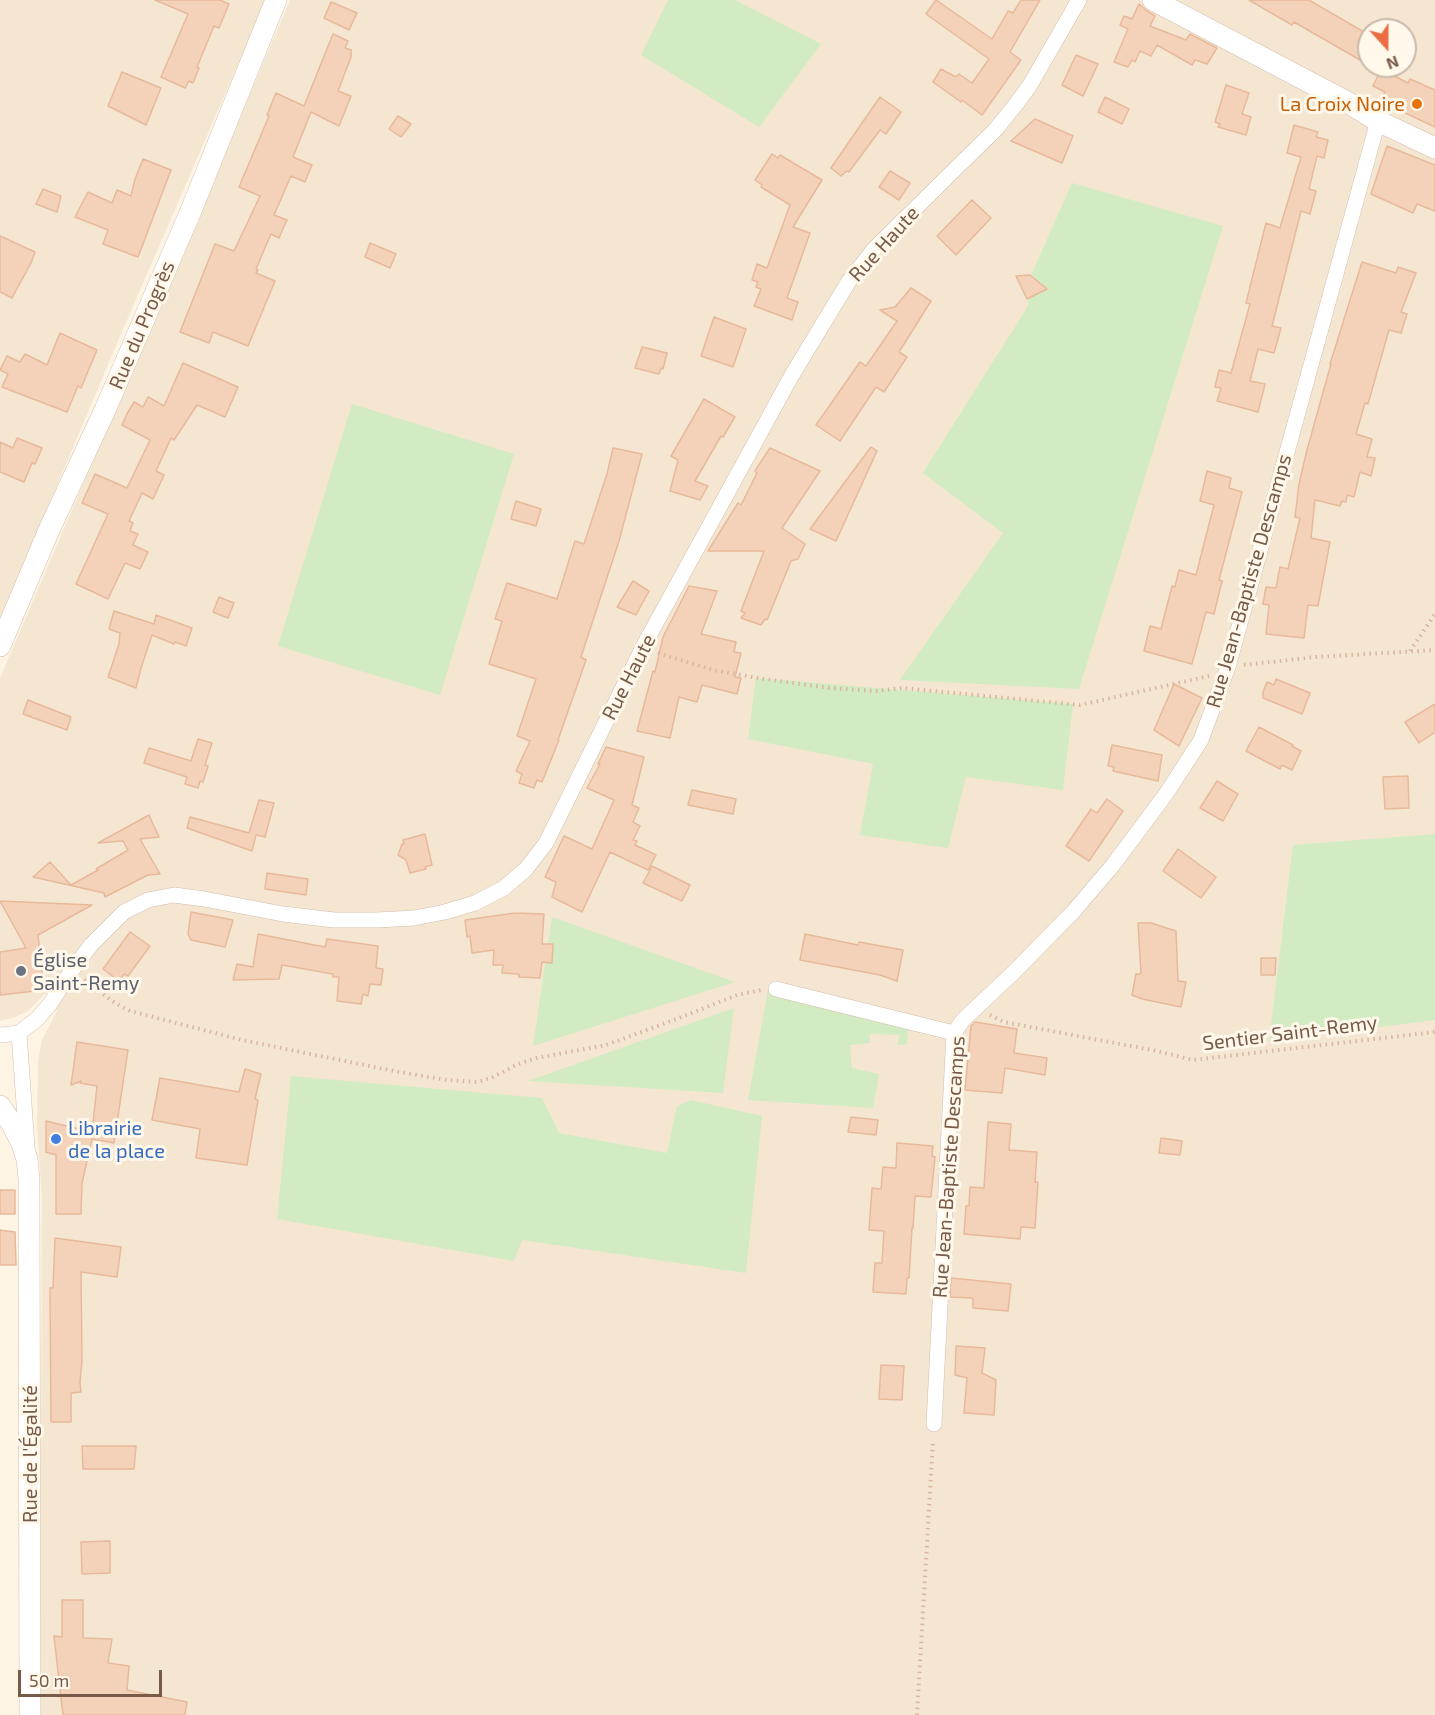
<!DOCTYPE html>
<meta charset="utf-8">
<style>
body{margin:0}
#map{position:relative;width:1435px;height:1715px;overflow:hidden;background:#fdf4e4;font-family:"Exo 2",sans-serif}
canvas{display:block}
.north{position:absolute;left:1357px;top:18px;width:60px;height:60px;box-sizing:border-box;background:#fff8eb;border:2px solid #c9b9aa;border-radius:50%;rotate:159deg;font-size:16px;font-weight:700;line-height:24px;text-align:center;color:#775a48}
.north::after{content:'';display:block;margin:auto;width:21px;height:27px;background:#ec6c44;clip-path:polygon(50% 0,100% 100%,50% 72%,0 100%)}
.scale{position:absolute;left:18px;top:1670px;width:144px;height:27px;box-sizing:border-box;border:3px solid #775a48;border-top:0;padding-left:8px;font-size:18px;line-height:21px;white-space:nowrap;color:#775a48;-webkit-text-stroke:4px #fff8eb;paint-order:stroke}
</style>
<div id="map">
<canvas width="1435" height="1715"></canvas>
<div class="north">N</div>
<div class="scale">50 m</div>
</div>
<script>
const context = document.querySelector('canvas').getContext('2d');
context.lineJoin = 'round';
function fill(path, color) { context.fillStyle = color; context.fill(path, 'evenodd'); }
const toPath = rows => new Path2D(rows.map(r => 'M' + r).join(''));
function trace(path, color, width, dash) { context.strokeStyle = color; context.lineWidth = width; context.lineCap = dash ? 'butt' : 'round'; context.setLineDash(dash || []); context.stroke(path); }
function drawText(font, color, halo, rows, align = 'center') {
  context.font = font + ' "Exo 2",sans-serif'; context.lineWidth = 6; context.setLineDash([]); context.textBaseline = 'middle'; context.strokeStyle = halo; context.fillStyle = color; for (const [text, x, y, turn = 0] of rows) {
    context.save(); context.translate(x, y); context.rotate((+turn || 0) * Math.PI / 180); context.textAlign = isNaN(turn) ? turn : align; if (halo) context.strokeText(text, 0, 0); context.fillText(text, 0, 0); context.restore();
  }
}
fill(toPath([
 [0,0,266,0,120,336,0,621],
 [290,0,1435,0,1435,1715,40,1715,42,1199,37,1125,38,1061,42,1040,57,1011,46,993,28,1011,15,1017,0,1021,0,678],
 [1369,30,1405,30,1405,66,1369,66]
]), '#f5e6d2');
fill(toPath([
 [668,0,735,0,821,44,759,127,641,55],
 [1072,183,1223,226,1079,689,900,680,1003,533,923,473,1028,306,1029,280],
 [352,404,514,454,440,695,278,646],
 [756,678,1073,704,1063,790,966,777,948,848,860,835,873,764,748,739],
 [1435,834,1435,1020,1269,1041,1293,845],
 [552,917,735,982,533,1046],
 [768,990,909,1022,907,1044,897,1045,900,1035,870,1034,870,1043,850,1045,852,1068,879,1074,873,1108,748,1100],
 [734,1008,723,1093,528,1081],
 [291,1076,542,1098,559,1133,667,1153,677,1106,691,1100,762,1116,746,1273,522,1240,514,1261,277,1219]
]), '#d2ebc2');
const building = toPath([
 [155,0,220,0,229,4,219,28,214,26,197,67,199,68,193,83,189,81,185,88,161,77,188,14,155,0],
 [936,0,992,39,1008,11,1013,13,1021,0,1040,0,1010,52,1021,60,982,115,962,100,961,102,933,82,941,69,956,77,959,74,972,83,989,59,926,14,936,0],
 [1249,0,1309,0,1369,35,1369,44,1360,60,1294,22,1292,25,1249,0],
 [331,2,357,13,349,30,324,18,331,2],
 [1139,4,1147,11,1155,16,1150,26,1186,40,1190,34,1217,48,1207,64,1195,60,1192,65,1157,45,1151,56,1140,51,1135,62,1132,60,1128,67,1114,62,1128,29,1120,25,1124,16,1132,19,1139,4],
 [333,34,348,41,345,48,351,50,351,57,338,91,351,96,339,126,311,112,293,157,312,165,305,182,291,176,274,215,287,220,279,238,271,234,256,269,258,270,256,273,275,281,248,346,213,332,209,343,180,332,215,244,234,251,260,196,239,187,269,116,267,115,276,93,304,106,333,34],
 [1076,55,1098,64,1083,96,1062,85,1076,55],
 [1381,69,1408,83,1410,79,1435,90,1435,127,1380,101,1385,92,1373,86,1381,69],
 [122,72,161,88,146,125,108,106,122,72],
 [1226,85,1249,93,1242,114,1251,117,1246,135,1218,127,1220,124,1215,122,1226,85],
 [880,97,901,112,886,134,880,130,849,172,847,171,841,176,831,168,880,97],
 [1105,97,1129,109,1122,124,1098,112,1105,97],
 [398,116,411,124,401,137,389,129,398,116],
 [1035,119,1073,136,1062,163,1011,141,1035,119],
 [1294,125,1318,132,1316,137,1328,140,1324,158,1317,156,1309,189,1316,191,1310,214,1301,211,1272,326,1281,328,1274,353,1258,349,1250,381,1265,384,1258,412,1217,401,1221,388,1215,387,1219,370,1231,373,1250,304,1246,303,1266,223,1280,228,1301,157,1287,153,1294,125],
 [1387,146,1435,165,1435,211,1417,204,1413,213,1371,194,1387,146],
 [772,154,778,158,780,155,822,180,793,227,810,233,787,298,798,302,792,320,754,306,761,289,756,287,758,282,752,280,757,264,767,268,790,205,761,187,762,185,755,180,772,154],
 [143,159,171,170,138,257,103,244,108,230,75,217,88,192,112,203,117,190,131,196,135,179,143,159],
 [890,171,910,183,899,200,879,187,890,171],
 [43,189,61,196,57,212,36,204,43,189],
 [972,200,991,218,956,255,937,236,972,200],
 [0,236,35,252,31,263,12,298,0,292,0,236],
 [370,243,396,254,390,268,365,257,370,243],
 [1362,262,1396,273,1398,267,1416,273,1401,312,1407,314,1401,333,1389,330,1368,404,1365,403,1356,434,1372,439,1367,457,1375,458,1371,476,1360,472,1354,497,1347,495,1346,502,1342,501,1340,506,1315,500,1311,538,1330,542,1318,606,1308,605,1304,638,1266,634,1269,605,1263,604,1266,587,1276,588,1280,567,1288,569,1300,518,1295,517,1299,484,1307,450,1331,364,1330,364,1362,262],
 [1030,275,1047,289,1027,299,1016,276,1030,275],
 [911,288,931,301,899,352,907,357,884,392,876,387,840,441,816,425,860,362,866,366,897,321,880,310,895,307,911,288],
 [714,317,746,329,733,367,701,356,714,317],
 [60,333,97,350,81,388,78,386,67,412,2,387,8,374,0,370,7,356,20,362,25,354,47,365,60,333],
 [642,347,667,353,663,369,661,368,659,374,635,368,642,347],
 [183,363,238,387,225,417,197,405,174,440,171,438,156,471,164,475,153,499,142,493,129,521,133,523,130,531,138,534,133,545,148,552,140,569,125,563,108,599,76,584,108,514,82,503,95,474,127,488,150,440,122,425,127,414,134,402,143,407,148,397,164,406,183,363],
 [704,399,735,417,723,437,721,436,695,481,708,486,700,500,670,491,678,460,671,456,704,399],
 [17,438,42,448,35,464,32,463,24,482,0,472,0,442,13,448,17,438],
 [871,447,877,451,836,541,810,529,871,447],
 [613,448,642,454,619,541,581,657,586,660,558,740,559,740,542,782,537,780,534,788,519,783,522,774,516,771,530,741,517,736,536,679,489,664,502,621,495,619,507,583,557,599,575,541,584,544,607,474,613,448],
 [770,448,820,471,782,528,805,544,798,559,791,561,767,620,765,619,761,625,741,618,745,613,741,611,764,551,708,551,738,503,741,505,757,473,755,471,770,448],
 [1207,471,1231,478,1229,488,1242,492,1219,580,1222,581,1214,614,1206,612,1192,664,1144,651,1150,626,1161,629,1172,586,1175,587,1179,570,1196,575,1214,505,1200,501,1207,471],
 [516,501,541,509,536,526,511,519,516,501],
 [633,581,649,591,636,615,617,607,633,581],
 [689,586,717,591,701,634,736,642,734,652,741,653,735,677,741,678,737,694,702,685,697,702,679,697,670,738,637,731,653,671,655,672,663,637,689,586],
 [219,597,234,603,228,618,213,612,219,597],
 [114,611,154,624,156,615,192,628,186,646,175,642,174,644,152,635,141,668,136,688,108,677,119,644,120,633,109,629,114,611],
 [1276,679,1310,693,1302,714,1263,698,1263,692,1267,682,1274,685,1276,679],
 [1174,684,1202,698,1179,746,1154,730,1174,684],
 [28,700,71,717,67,730,23,714,28,700],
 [1435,704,1435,732,1419,743,1405,722,1435,704],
 [1259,727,1293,745,1292,746,1301,751,1292,770,1282,765,1280,769,1246,751,1259,727],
 [198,739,212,743,205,765,208,766,203,782,200,781,198,788,185,784,187,777,144,763,149,748,191,761,198,739],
 [1112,745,1162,755,1158,781,1113,771,1114,767,1108,766,1112,745],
 [606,747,644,757,632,805,639,808,633,822,640,826,633,840,637,841,635,845,656,855,648,870,610,852,582,912,552,897,556,882,545,877,564,836,592,849,614,800,587,788,600,764,598,764,606,747],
 [1408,776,1409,808,1385,809,1383,777,1408,776],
 [1217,781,1238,794,1223,821,1200,808,1217,781],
 [692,790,736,799,733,814,688,805,692,790],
 [1107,799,1123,811,1089,861,1066,846,1091,809,1097,813,1107,799],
 [259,800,274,803,265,837,256,835,252,851,187,828,190,817,249,833,259,800],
 [149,815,159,837,140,839,160,874,148,875,105,897,104,893,33,877,50,862,71,885,98,870,96,869,128,850,123,841,98,843,149,815],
 [425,834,432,865,425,867,426,869,410,873,406,860,398,855,402,844,404,844,403,840,425,834],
 [1178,849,1216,877,1201,898,1163,871,1178,849],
 [652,866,690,885,682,901,643,883,652,866],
 [267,873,308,879,306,895,265,889,267,873],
 [0,901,92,905,38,935,44,990,0,995,0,952,26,948,0,901],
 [191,912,233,920,225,947,191,940,188,934,191,912],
 [515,913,544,914,542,944,553,944,552,963,542,962,540,978,519,977,519,974,502,973,503,965,493,965,494,950,472,953,470,936,467,937,465,920,515,913],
 [1138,923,1151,923,1176,931,1178,981,1186,982,1181,1007,1142,999,1132,995,1136,974,1141,974,1138,923],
 [130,932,150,946,128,976,124,974,119,981,103,969,130,932],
 [258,934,325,947,327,939,378,946,376,968,383,969,381,985,370,984,368,996,363,994,361,1004,337,1001,339,977,333,977,333,974,282,965,279,979,233,980,237,964,253,967,258,934],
 [805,934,858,945,859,942,903,950,897,981,880,975,800,960,805,934],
 [1261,958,1276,958,1275,975,1261,975,1261,958],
 [975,1022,1017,1029,1014,1053,1047,1058,1045,1075,1005,1068,1002,1093,965,1090,971,1026,975,1022],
 [77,1042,128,1050,114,1143,92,1139,82,1183,81,1214,56,1214,56,1155,46,1152,46,1121,92,1132,97,1086,80,1083,81,1081,71,1085,77,1042],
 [245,1069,261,1074,255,1099,258,1100,247,1165,196,1158,200,1129,152,1120,160,1078,239,1092,245,1069],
 [851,1117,878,1120,876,1135,848,1132,851,1117],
 [988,1122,1011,1124,1009,1150,1037,1152,1035,1182,1038,1182,1035,1228,1021,1227,1020,1239,964,1234,966,1206,969,1206,970,1187,984,1188,988,1122],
 [1161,1138,1182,1141,1180,1155,1159,1153,1161,1138],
 [897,1143,933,1146,932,1156,935,1157,931,1197,915,1196,913,1228,912,1228,909,1278,907,1278,906,1294,873,1292,875,1263,882,1263,884,1231,869,1230,872,1188,881,1189,883,1167,896,1168,897,1143],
 [0,1190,15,1190,15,1214,0,1214,0,1190],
 [0,1230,15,1232,16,1265,0,1265,0,1230],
 [55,1238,121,1247,117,1277,81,1272,82,1361,80,1382,81,1392,71,1393,71,1422,51,1422,50,1288,53,1288,55,1238],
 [951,1278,1011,1284,1008,1311,973,1308,973,1298,950,1297,951,1278],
 [956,1346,985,1348,982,1373,996,1380,994,1415,964,1413,967,1378,955,1375,956,1346],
 [881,1365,904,1366,902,1400,879,1399,881,1365],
 [82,1446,136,1446,134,1469,83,1469,82,1446],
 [110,1541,110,1573,82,1574,81,1542,110,1541],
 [62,1600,83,1600,83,1638,112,1639,108,1663,129,1666,127,1690,187,1702,185,1715,63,1715,54,1636,62,1637,62,1600]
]);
fill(building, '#f4d2ba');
trace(building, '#e7b99a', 1.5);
const street = toPath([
 [776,989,954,1033],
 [19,1033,27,1147],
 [0,1035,19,1033,37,1019,50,1004,72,970,91,945,124,912,148,900,174,895,204,899,283,914,334,920,377,920,414,918,445,912,475,903,504,888,526,869,546,843,644,645,792,375,849,281,874,249,996,129,1017,103,1030,85,1079,0],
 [934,1424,954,1033,963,1020,1013,973,1073,912,1113,865,1166,794,1201,740,1228,667,1378,121]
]);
const secondary = toPath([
 [1153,0,1347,102,1378,121,1435,148],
 [0,646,49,530,105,410,190,213,276,0],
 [0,1106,12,1124,22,1144,27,1159,29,1179,30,1715]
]);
trace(street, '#d1beac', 16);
trace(secondary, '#d4bdaa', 22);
trace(toPath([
 [1410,651,1435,614],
 [658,653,713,670,764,679,830,688,877,691,902,688,1080,705,1209,676],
 [1244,665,1315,657,1435,650],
 [84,980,115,1003,130,1011,242,1040,394,1071,447,1080,477,1082,491,1078,518,1064,537,1058,606,1045,679,1018,737,995,761,990],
 [990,1015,1004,1022,1157,1051,1193,1060,1435,1032],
 [917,1715,933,1440]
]), '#d9b59d', 4, [1.5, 4.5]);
trace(street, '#fff', 15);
trace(secondary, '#fff', 21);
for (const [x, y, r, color] of [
 [1417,104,6,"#e8710a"],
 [21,971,6,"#6b7280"],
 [56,1139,6,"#3f7fe0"]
]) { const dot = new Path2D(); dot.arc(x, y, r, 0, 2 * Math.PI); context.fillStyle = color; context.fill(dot); trace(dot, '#fff8eb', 2); }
drawText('20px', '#c56008', '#fff8eb', [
 ["La Croix Noire",1405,104]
], 'right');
drawText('20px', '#775a48', '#fff8eb', [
 ["Rue Haute",884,244,-48],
 ["Rue du Progrès",142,325,-67],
 ["Rue Jean-Baptiste Descamps",1249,581,-74],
 ["Rue Haute",629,677,-63],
 ["Sentier Saint-Remy",1290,1033,-7],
 ["Rue Jean-Baptiste Descamps",949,1167,-86],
 ["Rue de l'Égalité",30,1454,-90]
]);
drawText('20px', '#5b616d', '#fff8eb', [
 ["Église",33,960],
 ["Saint-Remy",33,983]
], 'left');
drawText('20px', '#366cbe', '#fff8eb', [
 ["Librairie",68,1128],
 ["de la place",68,1151]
], 'left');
</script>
